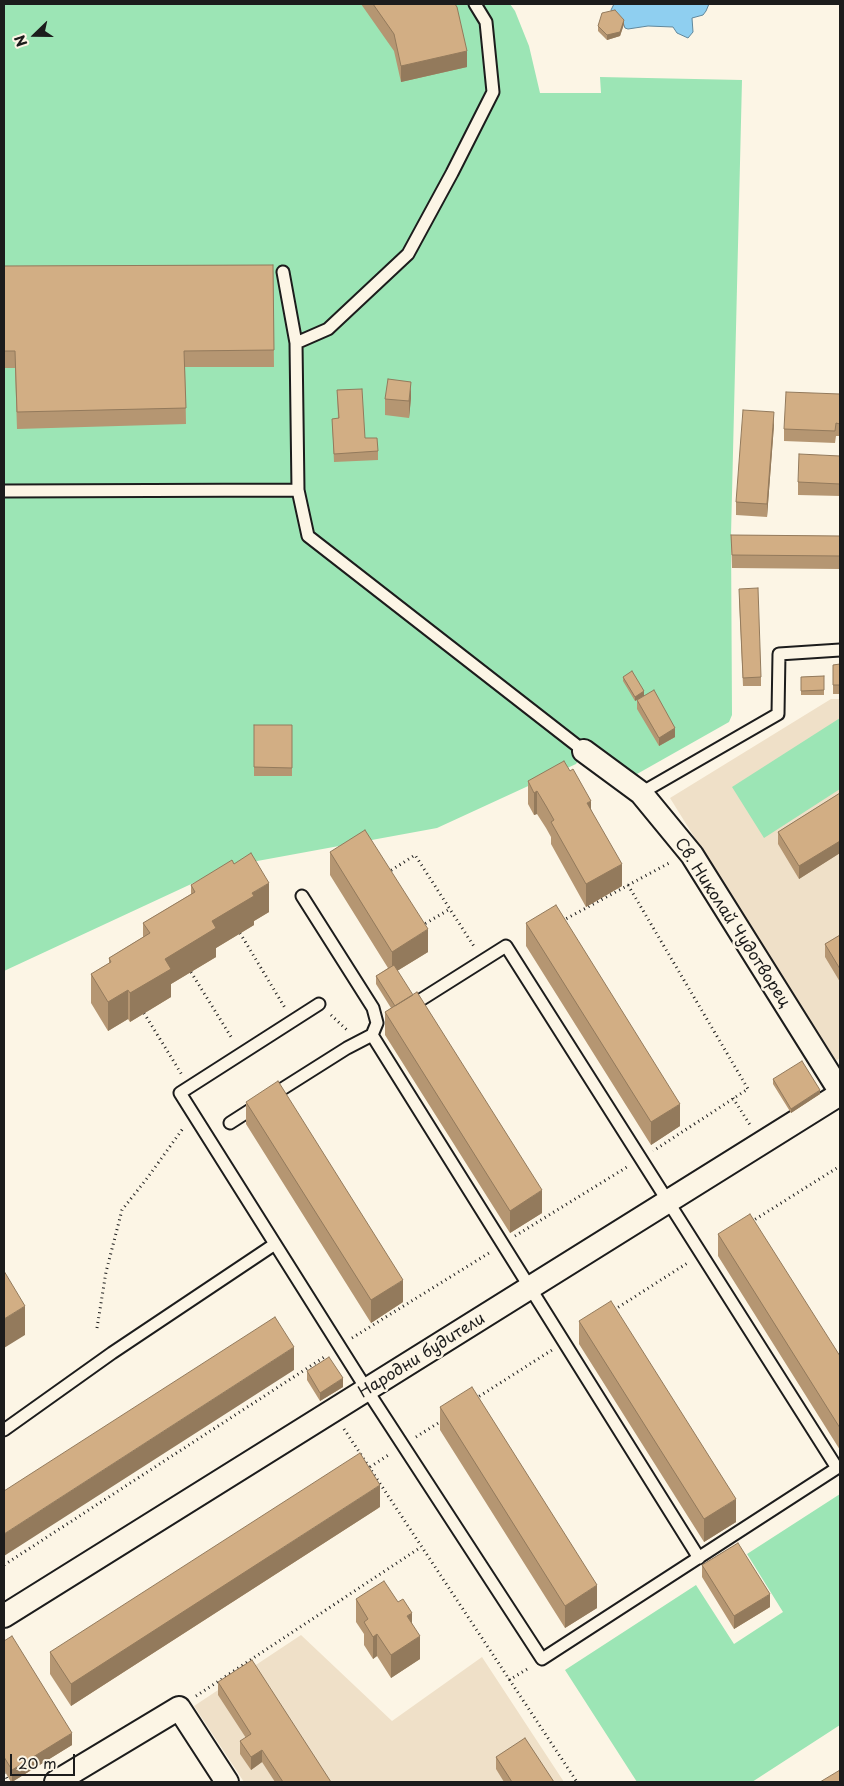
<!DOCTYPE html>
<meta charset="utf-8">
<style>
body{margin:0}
#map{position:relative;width:844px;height:1786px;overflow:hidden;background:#fcf5e5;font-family:"Playpen Sans",sans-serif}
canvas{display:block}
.frame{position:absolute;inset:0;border:5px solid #1c1c1c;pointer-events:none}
.north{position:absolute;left:10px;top:10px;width:50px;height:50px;-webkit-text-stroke:4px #fcf5e5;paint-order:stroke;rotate:248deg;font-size:14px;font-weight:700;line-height:20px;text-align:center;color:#1c1c1c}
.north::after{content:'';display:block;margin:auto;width:18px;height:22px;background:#1c1c1c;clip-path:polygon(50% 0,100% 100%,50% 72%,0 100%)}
.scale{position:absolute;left:10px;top:1754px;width:65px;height:22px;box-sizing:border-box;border:2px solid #1c1c1c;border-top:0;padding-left:6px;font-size:15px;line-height:18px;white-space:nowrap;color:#1c1c1c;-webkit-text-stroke:4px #fcf5e5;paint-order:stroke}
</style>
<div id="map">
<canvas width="844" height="1786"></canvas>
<div class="frame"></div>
<div class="north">N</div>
<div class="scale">20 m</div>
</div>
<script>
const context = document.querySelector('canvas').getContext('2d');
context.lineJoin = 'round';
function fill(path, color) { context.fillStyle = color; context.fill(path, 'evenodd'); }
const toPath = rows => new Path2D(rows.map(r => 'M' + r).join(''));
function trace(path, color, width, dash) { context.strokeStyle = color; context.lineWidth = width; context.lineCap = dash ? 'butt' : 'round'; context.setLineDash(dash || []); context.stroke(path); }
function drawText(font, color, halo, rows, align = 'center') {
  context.font = font + ' "Playpen Sans",sans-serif'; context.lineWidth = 5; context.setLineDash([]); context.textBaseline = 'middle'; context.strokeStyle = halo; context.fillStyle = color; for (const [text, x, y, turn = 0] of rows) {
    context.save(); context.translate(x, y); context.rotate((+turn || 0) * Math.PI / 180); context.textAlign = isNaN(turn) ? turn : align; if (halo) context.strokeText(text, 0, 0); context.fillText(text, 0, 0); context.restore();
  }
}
fill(toPath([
 [831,699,840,699,840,1058,834,1062,670,798],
 [301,1635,392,1721,482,1657,564,1782,244,1782,194,1706]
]), '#efe0c8');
fill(toPath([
 [4,4,510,4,515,11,529,46,540,93,601,93,600,77,742,80,731,535,732,715,729,722,637,774,631,772,591,741,576,764,437,828,230,866,4,971],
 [840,718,840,789,764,838,732,787],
 [840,1494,840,1725,752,1782,637,1782,565,1670,696,1585,734,1644,783,1612,747,1554]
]), '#9ce5b5');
const water = toPath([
 [614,4,709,4,706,11,703,15,692,18,693,32,688,38,677,33,673,27,648,26,628,29,625,28,622,20,612,13,611,10,614,4]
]);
fill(water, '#8fcff0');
trace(water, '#61879b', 1);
const lane = toPath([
 [283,272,296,343,298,490,308,536,584,751],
 [296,343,328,329,408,254,452,173,493,92,486,22,475,4],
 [4,491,298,490],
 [641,793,778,714,779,654,840,650],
 [302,896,373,1008,377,1023,372,1035,699,1558],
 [319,1004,180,1093,367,1390,542,1659,837,1468,506,946,422,999],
 [271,1096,347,1048,372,1035],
 [230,1123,258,1105],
 [4,1430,112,1353,275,1244]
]);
const street = toPath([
 [584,751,641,793,692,855,840,1091],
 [4,1616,840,1094],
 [56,1782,179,1708,227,1782]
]);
trace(lane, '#1c1c1c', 15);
trace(street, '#1c1c1c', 26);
trace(toPath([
 [387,873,415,855,475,948],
 [628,885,748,1089,653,1151],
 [562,921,671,862],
 [421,926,450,909],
 [240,933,285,1008],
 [191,972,233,1040],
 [144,1013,182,1075],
 [331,1015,348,1031],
 [733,1098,750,1125],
 [751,1222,840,1166],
 [515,1236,627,1167],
 [614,1310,689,1262],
 [97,1328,106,1272,122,1210,148,1177,184,1127],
 [352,1338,489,1253],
 [475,1399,552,1350],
 [344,1429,577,1782],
 [416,1437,443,1420],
 [370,1467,390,1454],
 [4,1565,326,1356],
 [509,1680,529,1668],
 [196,1696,421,1547],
 [4,1773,9,1782]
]), '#1c1c1c', 3, [1, 4]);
trace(lane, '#fcf5e5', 11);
trace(street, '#fcf5e5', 22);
fill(toPath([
 [361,4,455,4,467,67,401,82,394,51],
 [624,24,620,36,607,40,598,31,598,26],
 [273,265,274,367,185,367,186,424,17,429,15,368,4,368,4,266],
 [337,390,365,438,378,451,378,460,334,462,332,419,338,418],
 [840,394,840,436,836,436,835,443,784,441,784,429],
 [411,398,409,418,385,415,385,399],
 [774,425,767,517,736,515,736,502],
 [840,456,840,496,798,495,798,482],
 [731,535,840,536,840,569,732,568],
 [739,597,761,677,761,686,743,686],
 [840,664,840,694,833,694,833,665],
 [824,676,824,695,801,695,801,677],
 [623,677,644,691,635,701,623,681],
 [637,700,675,737,659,746,637,709],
 [254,725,292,725,292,776,254,776],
 [528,781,591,809,622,886,586,907,551,844,551,837,546,828,537,814,534,815,528,804],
 [840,793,840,853,799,879,778,844,778,832],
 [330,852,428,952,397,971,542,1213,510,1233,385,1035,385,1012,391,1008,376,984,376,976,388,968,330,875],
 [234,864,269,912,254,921,254,925,216,948,216,957,171,984,171,997,130,1022,128,1019,108,1031,91,1003,91,974,109,963,109,958,143,937,143,923,191,894,191,885],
 [526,923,680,1126,651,1145,526,946],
 [840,935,840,982,825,957,825,944],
 [773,1079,820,1094,791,1113,773,1084],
 [246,1102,403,1302,371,1323,246,1124],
 [718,1234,840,1356,840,1450,718,1256],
 [579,1321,736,1522,704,1542,579,1344],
 [307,1371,343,1387,320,1401,307,1380],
 [440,1407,597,1608,565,1628,440,1430],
 [380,1507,71,1706,50,1674,50,1652],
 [702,1565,770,1607,734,1629,702,1577],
 [356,1599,412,1623,420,1659,391,1678,377,1656,373,1659,364,1645,364,1634,356,1622],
 [4,1641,72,1745,12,1782,11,1782,4,1770],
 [218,1682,331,1782,275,1782,262,1762,251,1770,240,1754,240,1741,246,1738,218,1695],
 [496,1757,554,1782,504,1782,496,1769]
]), '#b59672');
fill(toPath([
 [624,20,624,24,620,36,607,40,607,35],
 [467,51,467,67,401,82,401,66],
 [411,382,411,398,409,418,409,401],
 [774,412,774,425,767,517,767,504],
 [644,691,644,696,635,701,635,697],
 [675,728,675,737,659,746,659,738],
 [537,791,537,814,534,815,534,793],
 [591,801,591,824,587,803],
 [840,841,840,853,799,879,799,866],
 [622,864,622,886,586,907,586,884],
 [269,883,269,912,254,921,254,925,216,948,216,957,171,984,171,997,130,1022,130,993,165,959,212,921,252,893],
 [428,929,428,952,392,974,392,952],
 [128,990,128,1019,108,1031,108,1002],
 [820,1090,820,1094,791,1113,791,1109],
 [680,1104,680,1126,651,1145,651,1122],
 [542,1190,542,1213,510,1233,510,1211],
 [403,1280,403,1302,371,1323,371,1300],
 [25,1306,25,1335,4,1348,4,1319],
 [294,1347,294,1370,4,1556,4,1534],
 [343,1378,343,1387,320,1401,320,1393],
 [380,1485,380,1507,71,1706,71,1684],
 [736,1499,736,1522,704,1542,704,1519],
 [597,1585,597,1608,565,1628,565,1606],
 [770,1594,770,1607,734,1629,734,1616],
 [412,1613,412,1636,407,1616],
 [377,1634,377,1656,373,1659,373,1637],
 [420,1636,420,1659,391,1678,391,1655],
 [72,1733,72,1745,12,1782,12,1770],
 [262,1750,262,1762,251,1770,251,1757]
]), '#937a5c');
const building = toPath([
 [373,4,455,4,457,7,467,51,401,66,394,34,373,4],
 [615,10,624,20,620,32,607,35,598,26,602,13,615,10],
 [273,265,274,350,184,351,186,408,17,412,15,351,4,351,4,266,273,265],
 [388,379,411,382,409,401,385,399,388,379],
 [362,389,365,438,377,438,378,451,334,454,332,419,339,418,337,390,362,389],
 [786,392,840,394,840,424,836,423,835,431,784,429,786,392],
 [743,410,774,412,767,504,736,502,743,410],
 [799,454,840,456,840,484,798,482,799,454],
 [731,535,840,536,840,556,732,555,731,535],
 [758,588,761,677,743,678,739,589,758,588],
 [840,664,840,685,833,685,833,665,840,664],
 [632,671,644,691,635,697,623,677,632,671],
 [824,676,824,690,801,691,801,677,824,676],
 [654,690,675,728,659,738,637,700,654,690],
 [254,725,292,725,292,768,254,767,254,725],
 [564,761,570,771,573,769,591,801,587,803,622,864,586,884,551,822,554,820,546,806,537,791,534,793,528,781,564,761],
 [840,793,840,841,799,866,778,832,840,793],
 [365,830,428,929,392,952,330,852,365,830],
 [251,853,269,883,252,893,254,896,212,921,216,928,165,959,171,969,130,993,128,990,108,1002,91,974,111,962,109,958,150,933,143,923,195,892,191,885,232,860,234,864,251,853],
 [556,905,680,1104,651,1122,526,923,556,905],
 [840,935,840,969,825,944,840,935],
 [394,965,413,995,395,1006,376,976,394,965],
 [417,992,542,1190,510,1211,385,1012,417,992],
 [802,1061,820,1090,791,1109,773,1079,802,1061],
 [278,1081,403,1280,371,1300,246,1102,278,1081],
 [750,1214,840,1356,840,1428,718,1234,750,1214],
 [4,1271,25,1306,4,1319,4,1271],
 [611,1301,736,1499,704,1519,579,1321,611,1301],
 [275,1317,294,1347,4,1534,4,1491,275,1317],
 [329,1357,343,1378,320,1393,307,1371,329,1357],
 [472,1387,597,1585,565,1606,440,1407,472,1387],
 [360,1453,380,1485,71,1684,50,1652,360,1453],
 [738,1543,770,1594,734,1616,702,1565,738,1543],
 [384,1581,398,1602,403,1599,412,1613,407,1616,420,1636,391,1655,377,1634,373,1637,364,1622,368,1619,356,1599,384,1581],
 [12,1636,72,1733,12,1770,4,1757,4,1641,12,1636],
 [252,1660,331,1782,283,1782,262,1750,251,1757,240,1741,251,1734,218,1682,252,1660],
 [525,1738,554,1782,512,1782,496,1757,525,1738],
 [840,1770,840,1782,820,1782,840,1770]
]);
fill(building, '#d2ae84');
trace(building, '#937a5c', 1);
drawText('16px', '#1c1c1c', '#fcf5e5', [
 ["Св. Николай Чудотворец",732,923,57],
 ["Народни будители",422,1356,-32]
]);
</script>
